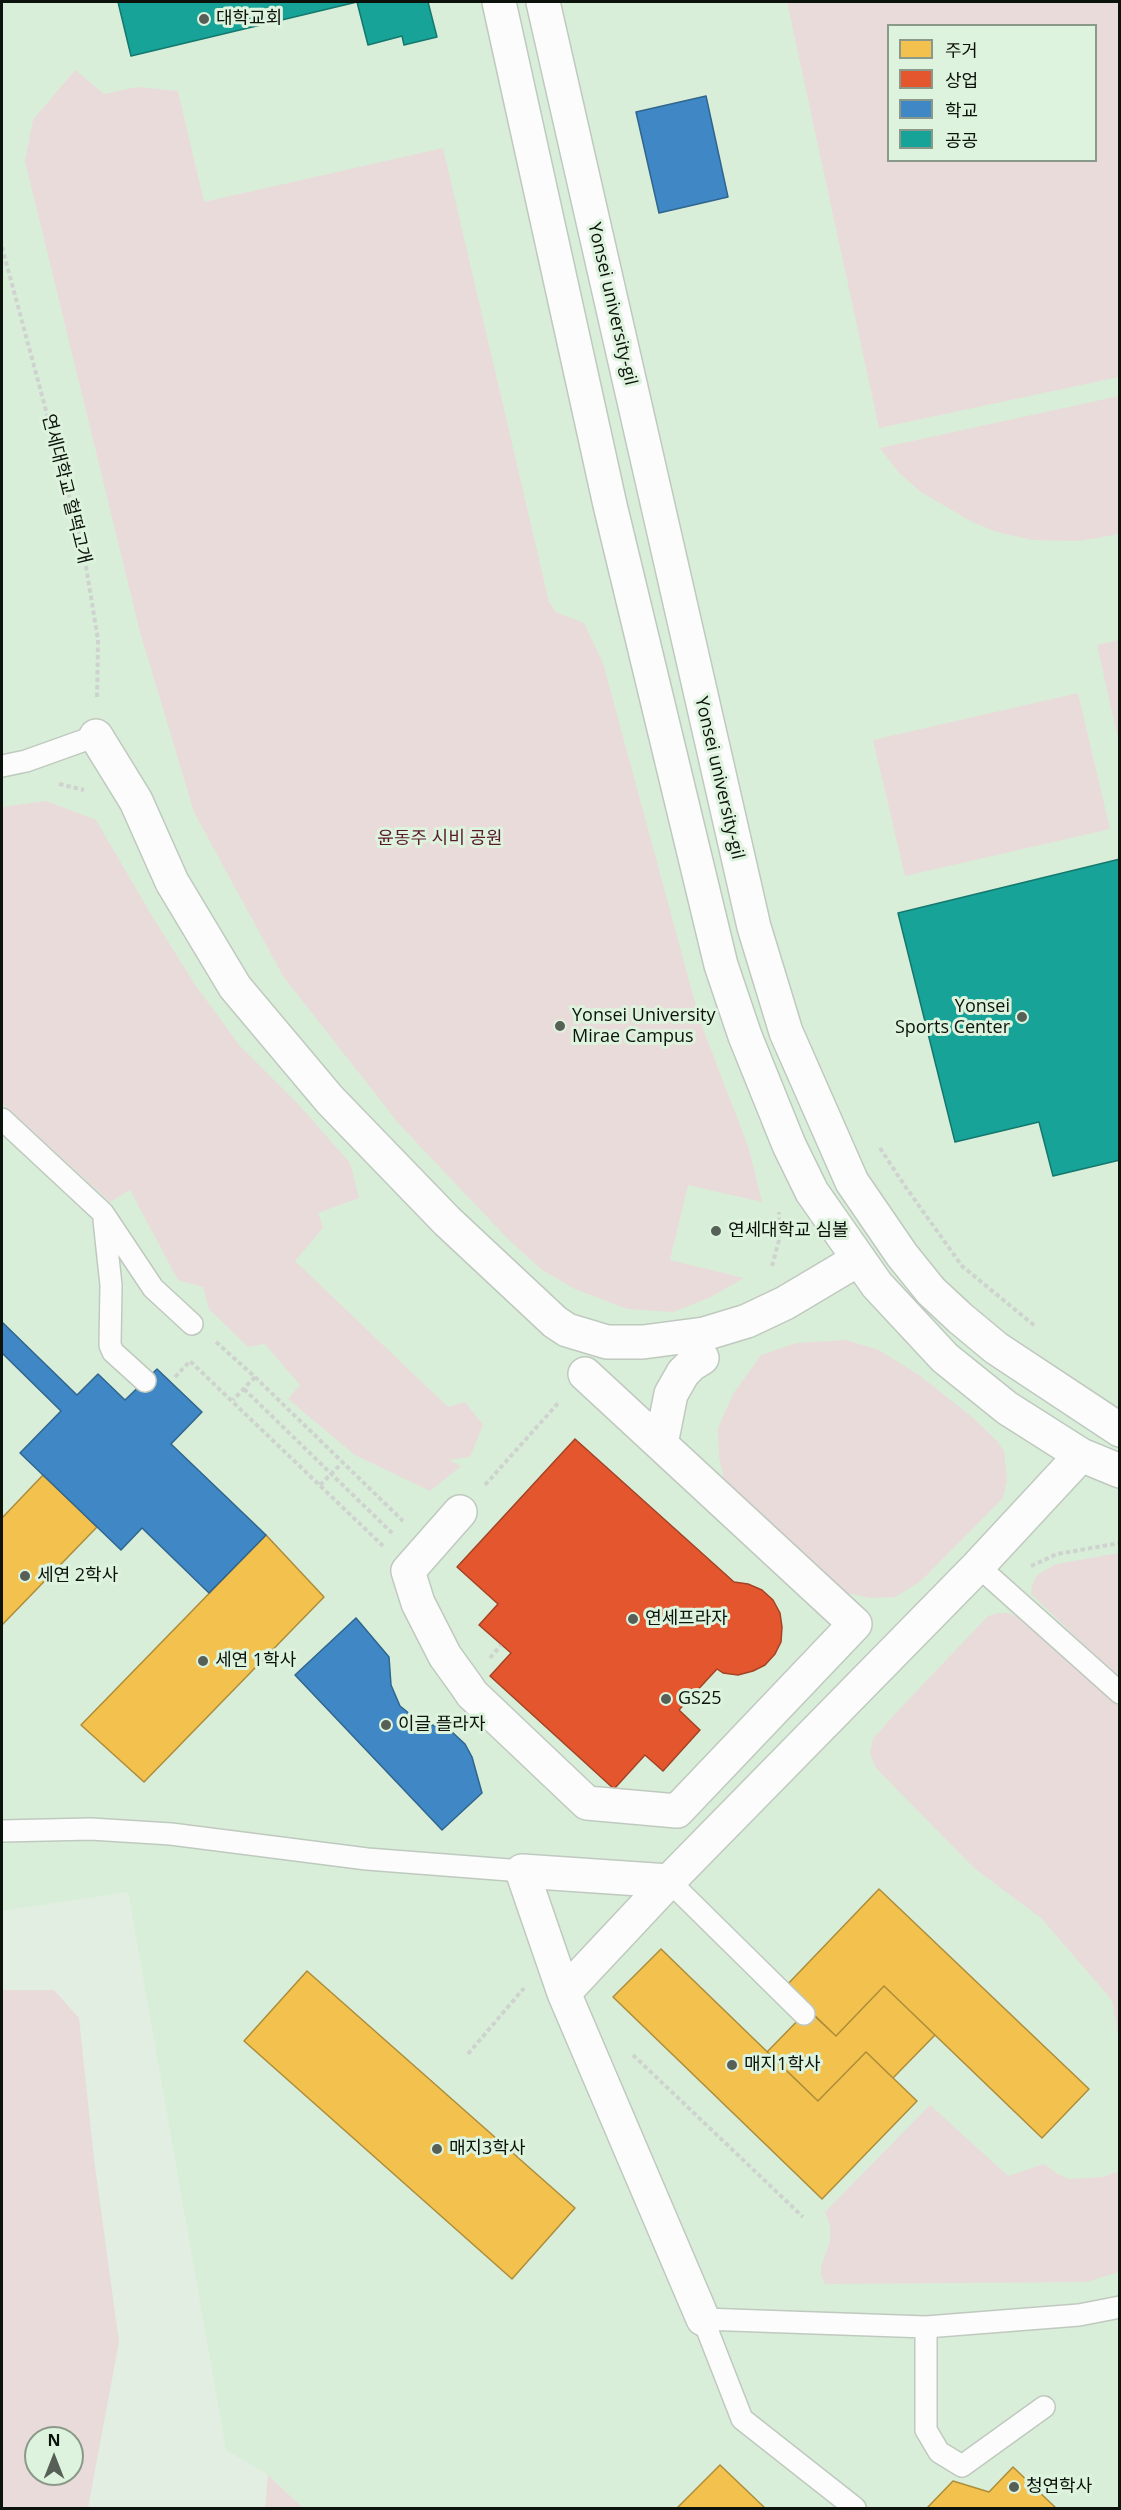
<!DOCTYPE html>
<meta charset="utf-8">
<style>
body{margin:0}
#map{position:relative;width:1121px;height:2510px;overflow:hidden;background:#e2eee2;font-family:"Open Sans","Noto Sans KR",sans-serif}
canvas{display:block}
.frame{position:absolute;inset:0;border:3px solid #0c130c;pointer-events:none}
.legend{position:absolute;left:887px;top:24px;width:210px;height:138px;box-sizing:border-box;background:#def3dd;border:2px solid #8a9989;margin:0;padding:8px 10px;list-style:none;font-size:18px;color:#0c130c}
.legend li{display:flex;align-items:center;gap:12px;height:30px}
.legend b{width:30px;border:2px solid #8a9989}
.north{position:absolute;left:24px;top:2426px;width:60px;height:60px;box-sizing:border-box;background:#def3dd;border:2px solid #8a9989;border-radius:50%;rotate:0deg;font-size:16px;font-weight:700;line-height:24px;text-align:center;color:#0c130c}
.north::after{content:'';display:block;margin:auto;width:21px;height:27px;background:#576057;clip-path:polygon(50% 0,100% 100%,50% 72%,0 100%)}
</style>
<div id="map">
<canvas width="1121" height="2510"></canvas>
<div class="frame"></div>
<ul class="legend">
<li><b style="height:16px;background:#f2c14e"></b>주거</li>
<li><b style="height:16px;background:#e4572e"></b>상업</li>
<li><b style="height:16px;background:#3f88c5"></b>학교</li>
<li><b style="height:16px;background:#17a398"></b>공공</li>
</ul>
<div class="north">N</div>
</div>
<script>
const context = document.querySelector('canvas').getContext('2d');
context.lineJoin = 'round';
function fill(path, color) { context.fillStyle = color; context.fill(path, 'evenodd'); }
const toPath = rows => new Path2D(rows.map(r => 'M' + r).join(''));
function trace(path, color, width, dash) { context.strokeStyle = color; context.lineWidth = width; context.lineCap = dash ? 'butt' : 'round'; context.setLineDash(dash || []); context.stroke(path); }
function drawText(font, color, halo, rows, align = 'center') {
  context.font = font + ' "Open Sans","Noto Sans KR",sans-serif'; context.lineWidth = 6; context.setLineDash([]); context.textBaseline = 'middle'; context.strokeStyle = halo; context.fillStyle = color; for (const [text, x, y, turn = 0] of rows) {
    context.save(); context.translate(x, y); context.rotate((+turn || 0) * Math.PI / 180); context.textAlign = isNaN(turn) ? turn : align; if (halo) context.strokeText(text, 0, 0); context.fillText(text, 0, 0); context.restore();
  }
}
fill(toPath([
 [2,2,1119,2,1119,2508,303,2508,268,2475,226,2450,128,1892,2,1911],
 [888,26,1096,26,1096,160,888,160]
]), '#d9eed9');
fill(toPath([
 [787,2,1119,2,1119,377,879,428],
 [888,26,1096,26,1096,160,888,160],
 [75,70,104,94,137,87,178,91,204,202,443,148,549,602,556,612,584,623,603,663,700,1021,749,1149,762,1202,688,1185,670,1260,744,1278,711,1297,673,1312,627,1309,575,1289,542,1270,508,1239,399,1124,283,976,194,812,140,632,25,161,33,120],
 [1119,396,1119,534,1080,541,1033,540,997,532,972,522,921,492,899,473,880,448],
 [1119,640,1120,640,1119,743,1097,645],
 [1078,693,1110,829,905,876,873,740],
 [46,801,96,820,152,916,196,986,240,1046,299,1105,350,1163,359,1198,318,1213,323,1228,295,1261,448,1407,465,1402,483,1425,470,1457,449,1460,461,1466,430,1491,355,1455,288,1399,300,1385,265,1344,248,1347,209,1309,203,1287,178,1280,130,1190,110,1202,2,1103,2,807],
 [846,1340,879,1350,919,1375,972,1417,997,1441,1004,1451,1007,1480,1003,1498,921,1581,895,1597,870,1598,834,1590,732,1492,724,1480,719,1457,718,1428,733,1394,761,1355,796,1343],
 [1119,1553,1120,1553,1119,1678,1031,1594,1032,1585,1037,1575,1056,1564],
 [998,1613,1009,1613,1019,1618,1119,1706,1119,2041,1112,2000,1041,1918,974,1868,876,1768,870,1754,873,1739,891,1718,988,1616],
 [2,1990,54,1990,79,2018,94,2159,119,2342,88,2508,2,2508],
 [36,2438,72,2438,72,2474,36,2474],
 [930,2105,1008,2176,1044,2164,1056,2173,1068,2179,1103,2177,1119,2171,1119,2272,1086,2282,825,2284,821,2276,821,2267,830,2241,830,2226,825,2212],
 [268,2475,303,2508,265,2508]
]), '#e9dbd9');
const homes = toPath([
 [43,1475,97,1527,2,1625,2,1518,43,1475],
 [266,1535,324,1597,144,1782,81,1725,266,1535],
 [879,1889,1089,2089,1042,2138,884,1986,836,2036,785,1987,879,1889],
 [661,1949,818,2101,866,2052,917,2101,822,2199,613,1997,661,1949],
 [307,1971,575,2208,512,2279,244,2041,307,1971],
 [884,1986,935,2035,893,2078,866,2052,818,2101,767,2052,808,2010,836,2036,884,1986],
 [720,2465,765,2508,677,2508,720,2465],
 [1013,2467,1056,2508,927,2508,953,2481,989,2492,1013,2467]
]);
fill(homes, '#f2c14e');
trace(homes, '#ad8d3a', 1.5);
const shops = toPath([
 [575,1439,734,1582,748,1584,762,1590,773,1600,780,1613,782,1627,781,1642,775,1654,765,1665,753,1671,738,1675,723,1673,717,1669,679,1710,700,1730,663,1771,645,1755,614,1789,490,1676,511,1653,479,1625,498,1604,457,1567,575,1439]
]);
fill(shops, '#e4572e');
trace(shops, '#a34324', 1.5);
const schools = toPath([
 [706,96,728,197,659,213,636,112,706,96],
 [2,1322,77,1395,98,1374,125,1400,157,1369,202,1412,171,1444,266,1535,209,1593,142,1528,121,1550,20,1453,61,1411,2,1353,2,1322],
 [356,1618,389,1657,391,1685,400,1706,416,1719,452,1732,465,1744,472,1757,482,1793,442,1830,295,1675,356,1618]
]);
fill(schools, '#3f88c5');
trace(schools, '#30658e', 1.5);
const public = toPath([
 [118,2,428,2,437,37,404,45,402,36,368,45,357,2,131,56,118,2],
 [1120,859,1120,1160,1053,1176,1039,1122,955,1142,898,913,1120,859]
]);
fill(public, '#17a398');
trace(public, '#14786e', 1.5);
const lane = toPath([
 [2,766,26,761,96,736],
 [2,1119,103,1213,153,1288,192,1324],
 [104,1220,111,1285,110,1345,113,1352,145,1381],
 [978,1566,1120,1693],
 [2,1831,91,1829,171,1834,367,1859,522,1871],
 [669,1881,804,2014],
 [926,2327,926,2430,939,2452,962,2466,1044,2407],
 [855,2508,742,2419,703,2319,926,2327,1079,2315,1120,2307]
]);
const street = toPath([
 [499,2,610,505,721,965,745,1036,789,1145,812,1192,877,1285,945,1358,1007,1408,1081,1455,1120,1471],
 [543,2,754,927,786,1032,852,1182,902,1255,931,1291,960,1318,996,1348,1120,1430],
 [96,736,136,801,172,882,235,987,330,1100,447,1221,555,1322,567,1330,607,1342,643,1342,704,1334,747,1321,785,1303,859,1259],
 [661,1444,671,1394,683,1373,692,1364,702,1358],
 [460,1512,408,1571,418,1603,445,1656,466,1685,472,1694,587,1803,677,1811,855,1624,585,1374],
 [669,1881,522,1871,564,1993,703,2319],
 [564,1993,669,1881,978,1566,1081,1455]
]);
trace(lane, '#bfc9bf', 24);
trace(street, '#bfc9bf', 36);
trace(toPath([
 [2,247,83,548,98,640,97,699],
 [59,784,84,790],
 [880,1148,907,1189,962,1266,1035,1326],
 [772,1266,779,1240,779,1212],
 [216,1342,255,1377,233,1400],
 [175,1377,190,1361,383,1546],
 [255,1377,403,1521],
 [244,1389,392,1533],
 [320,1485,343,1462],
 [485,1485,560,1401],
 [1031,1566,1057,1554,1120,1543],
 [490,1658,501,1645],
 [468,2054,524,1988],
 [633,2055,803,2217]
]), '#cfd3cf', 4, [4.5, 3]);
trace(lane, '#fbfcfb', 21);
trace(street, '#fbfcfb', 33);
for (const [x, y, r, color] of [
 [204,19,6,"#576057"],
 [1022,1017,6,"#576057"],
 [560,1026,6,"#576057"],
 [716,1231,6,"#576057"],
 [25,1576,6,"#576057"],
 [633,1619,6,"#576057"],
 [203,1661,6,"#576057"],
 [666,1699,6,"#576057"],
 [386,1725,6,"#576057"],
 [732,2065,6,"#576057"],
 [437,2149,6,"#576057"],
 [1014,2487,6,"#576057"]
]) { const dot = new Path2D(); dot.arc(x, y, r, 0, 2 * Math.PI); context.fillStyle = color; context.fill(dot); trace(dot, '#def3dd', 2); }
drawText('18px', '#0c130c', '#def3dd', [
 ["대학교회",216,19],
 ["Yonsei",1010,1007,"right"],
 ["Sports Center",1010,1028,"right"],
 ["Yonsei University",572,1016],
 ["Mirae Campus",572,1037],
 ["연세대학교 심볼",728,1231],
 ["세연 2학사",37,1576],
 ["연세프라자",645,1619],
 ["세연 1학사",215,1661],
 ["GS25",678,1699],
 ["이글 플라자",398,1725],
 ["매지1학사",744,2065],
 ["매지3학사",449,2149],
 ["청연학사",1026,2487]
], 'left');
drawText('18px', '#0c130c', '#def3dd', [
 ["Yonsei university-gil",612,304,77],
 ["연세대학교 헐떡고개",66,489,76],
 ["Yonsei university-gil",719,778,77]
]);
drawText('18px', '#59182c', '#def3dd', [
 ["윤동주 시비 공원",440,839]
]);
</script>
